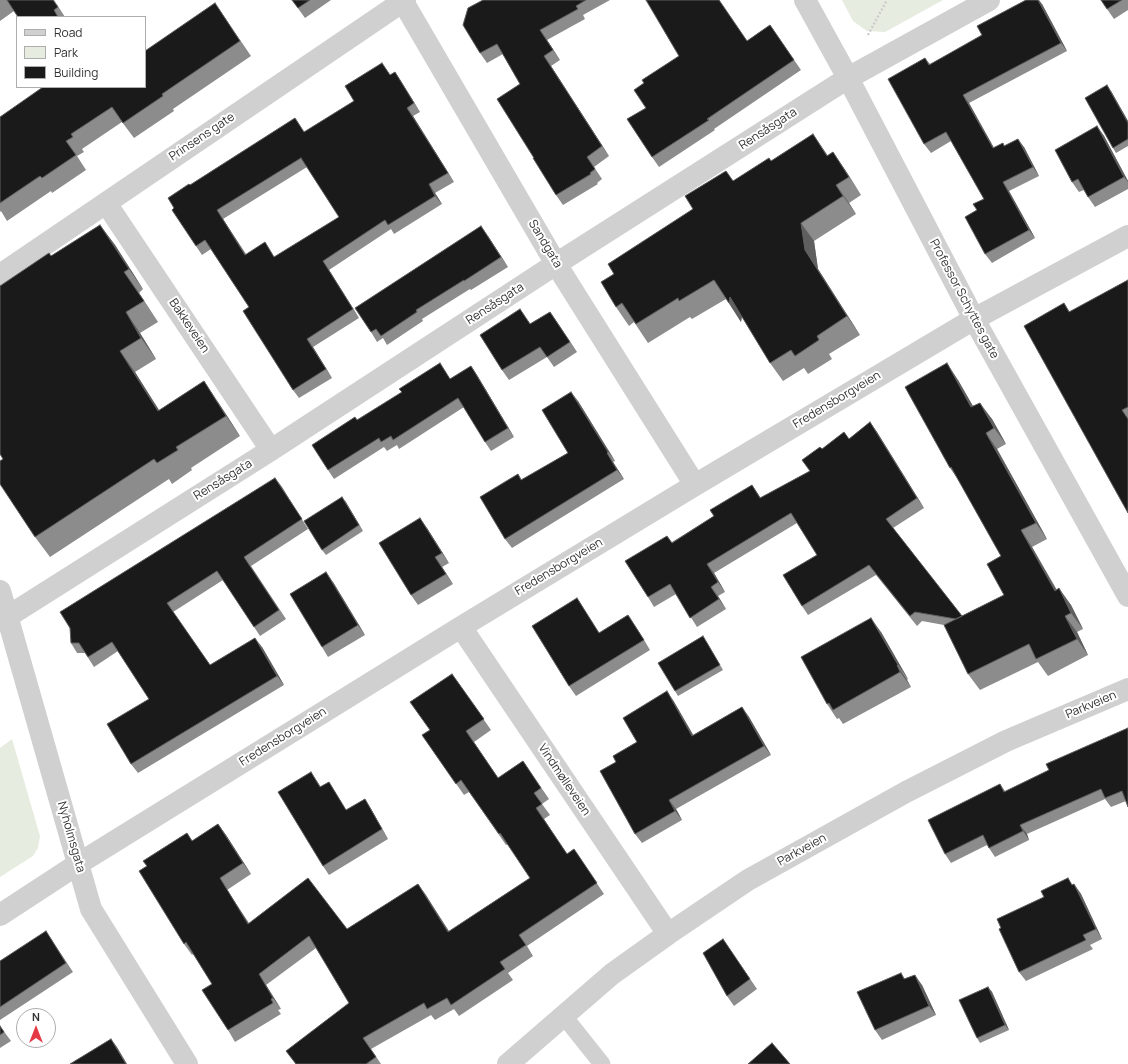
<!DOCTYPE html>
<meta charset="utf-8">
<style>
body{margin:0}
#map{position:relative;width:1128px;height:1064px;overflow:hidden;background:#fff;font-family:Manrope,sans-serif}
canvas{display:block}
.legend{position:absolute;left:16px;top:16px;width:130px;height:72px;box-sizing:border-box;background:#fff;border:1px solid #adadad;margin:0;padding:5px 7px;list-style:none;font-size:12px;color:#333}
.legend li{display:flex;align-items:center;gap:8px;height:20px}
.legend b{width:20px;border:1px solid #adadad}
.north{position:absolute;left:16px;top:1008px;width:40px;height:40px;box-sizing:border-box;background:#fff;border:1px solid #adadad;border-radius:50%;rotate:0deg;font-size:11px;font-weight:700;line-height:16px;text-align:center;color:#333}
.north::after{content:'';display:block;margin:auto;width:14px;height:18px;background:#e63946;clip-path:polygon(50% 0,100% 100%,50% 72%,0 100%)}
</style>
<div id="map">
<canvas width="1128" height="1064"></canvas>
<ul class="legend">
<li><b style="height:5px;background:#d0d0d0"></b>Road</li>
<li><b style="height:11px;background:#e6ecdf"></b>Park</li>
<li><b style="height:11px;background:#1a1a1a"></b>Building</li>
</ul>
<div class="north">N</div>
</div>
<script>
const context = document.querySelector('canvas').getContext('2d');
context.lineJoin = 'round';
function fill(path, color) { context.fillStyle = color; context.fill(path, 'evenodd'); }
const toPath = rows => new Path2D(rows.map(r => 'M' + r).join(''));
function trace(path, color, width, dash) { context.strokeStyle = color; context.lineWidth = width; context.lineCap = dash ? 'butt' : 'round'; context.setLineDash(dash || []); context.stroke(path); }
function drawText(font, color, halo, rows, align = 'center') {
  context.font = font + ' Manrope,sans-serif'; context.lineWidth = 4; context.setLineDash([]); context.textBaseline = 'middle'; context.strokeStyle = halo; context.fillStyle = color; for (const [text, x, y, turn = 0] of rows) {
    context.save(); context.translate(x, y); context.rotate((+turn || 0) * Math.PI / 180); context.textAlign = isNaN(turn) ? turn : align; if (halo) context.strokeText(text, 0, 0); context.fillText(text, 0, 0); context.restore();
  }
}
fill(toPath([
 [842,0,943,0,885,32,867,31,853,21],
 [12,739,40,836,38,848,33,856,0,877,0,748]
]), '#e6ecdf');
trace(toPath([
 [868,35,887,0]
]), '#cdcdcd', 2.5, [2, 2]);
trace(toPath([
 [563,1015,602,1064]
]), '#d0d0d0', 17);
trace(toPath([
 [402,0,556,264,695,485],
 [805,0,848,78,974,319,1128,596],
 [106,203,271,450],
 [0,275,405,0],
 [0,591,91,909,187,1064],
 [7,617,271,450,556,264,848,78,989,0],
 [461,627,668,934],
 [0,915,78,864,461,627,695,485,974,319,1128,236],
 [508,1064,612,974,668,934,748,880,906,792,1006,741,1128,689]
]), '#d0d0d0', 22);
fill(toPath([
 [0,0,54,0,65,17,18,17,14,11,0,21],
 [292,0,331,0,305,18],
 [483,0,610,0,583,15,585,19,547,40,560,60,551,66,609,156,594,167,602,179,597,183,598,184,563,205,556,195,534,158,520,84,503,54,487,63,480,53],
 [1101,0,1128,0,1128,10,1114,19,1107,9],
 [215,3,251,56,173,109,174,111,134,138,122,122,82,149,84,152,77,156,86,170,52,193,51,191,7,221,1,211,0,212,0,117,145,87],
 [1042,4,1067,51,969,103,994,148,1003,143,1004,146,1024,147,1039,176,1009,191,1035,238,992,263,985,254,977,210,984,199,951,141,931,153,924,144,925,58,930,64],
 [770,25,801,70,714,129,715,130,659,167,652,157,646,108,644,83,679,56,747,41],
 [395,72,420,112,413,116,454,182,435,193,442,204,394,234,391,229,329,270,359,318,313,347,332,378,299,398,293,390,249,307,211,249,202,255,196,246,174,208,190,185,305,132,354,101],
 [307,167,339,217,275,257,246,254,223,219],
 [1111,91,1128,121,1128,146,1116,153,1113,148],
 [1097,126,1104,136,1128,181,1128,189,1095,207,1088,197,1084,190,1079,192,1072,182],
 [833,152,861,195,849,203,856,214,814,241,818,269,860,335,829,354,832,359,808,374,804,368,783,381,770,363,742,317,741,322,726,299,692,319,690,317,648,343,634,322,629,326,616,307,614,274,693,209,726,171,733,181,771,161,828,155],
 [100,225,115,245,143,289,139,293,158,322,140,333,156,359,135,372,159,411,218,402,240,436,191,468,192,470,172,484,169,479,50,557,35,537,3,459,51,256],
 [488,236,508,267,471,290,470,289,422,319,423,321,387,345,383,338,377,342,371,332],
 [1128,280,1128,513,1064,303,1070,312],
 [550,312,577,352,554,367,547,357,509,380,502,370,530,324],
 [471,366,477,375,514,437,491,451,485,442,464,407,399,449,397,445,387,451,384,447,334,479,328,470,357,420,450,379],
 [958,380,973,406,992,419,1006,444,997,449,1047,539,1032,547,1057,590,1071,605,1083,629,1077,632,1088,655,1048,676,1038,662,980,690,968,674,944,625,922,621,917,626,876,575,808,615,802,606,817,555,797,523,714,573,725,592,718,596,726,609,697,627,676,594,654,607,648,597,672,542,714,516,752,485,761,498,810,471,802,460,822,449,849,439,870,422,877,432,924,508,893,528,962,616,1004,595,1001,556,959,481,950,468],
 [578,401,615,461,613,462,624,479,512,548,505,539,518,474,522,480,568,453],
 [275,478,308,529,251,566,286,619,260,636,223,580,173,612,210,665,262,647,284,685,138,773,131,764,149,699,118,651,94,667,85,653,77,653,71,643],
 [342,497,363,531,326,555,322,550],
 [427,528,449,563,442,567,453,584,418,605,411,595],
 [333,582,365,635,328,657,322,647],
 [577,598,599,633,628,615,650,650,576,696,569,686],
 [881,632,908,679,907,680,911,687,843,724,839,718,837,719,827,704],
 [706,641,723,670,678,696,675,691],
 [452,674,491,730,474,742,498,778,523,761,549,799,542,804,550,815,544,819,567,854,574,849,604,894,527,946,533,956,508,973,513,980,459,1016,454,1009,435,1020,431,1015,371,1049,381,1064,295,1064,349,1003,316,948,266,985,281,1009,278,1010,281,1014,235,1042,228,1030,212,984,193,954,192,955,184,944,187,833,192,841,218,824,226,835,251,874,227,890,249,923,347,929,418,884,449,931,530,878,508,844,506,845,469,792,464,795,422,735,430,730],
 [673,700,693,735,742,707,749,717,771,755,676,809,682,820,642,843,635,834,637,742],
 [1128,728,1126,801,1111,807,1105,799,1027,834,1029,840,995,857,987,845,951,863,945,854,1000,784,1005,791,1049,770],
 [311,772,321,787,329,782,346,810,365,799,371,809,388,839,329,875,323,866],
 [1073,884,1074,884,1081,894,1102,939,1090,945,1093,949,1026,981,1019,972],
 [46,931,73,972,0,1020,0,972],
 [723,939,757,989,734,1006,727,996],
 [901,973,905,979,922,985,936,1015,882,1040,875,1030],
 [988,987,992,992,1009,1030,980,1043,977,1038],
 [0,1026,11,1041,0,1048]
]), '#8c8c8c');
fill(toPath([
 [1038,0,1039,0,1042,4,1067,51,1061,43],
 [540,30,547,40,560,60,553,50],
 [544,56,551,66,609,156,602,146],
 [395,72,401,81,420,112,414,103],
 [1107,85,1111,91,1128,121,1128,123],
 [963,95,969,103,999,157,993,148],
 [407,108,413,116,454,182,448,173],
 [1097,126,1104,136,1128,181,1128,182,1124,177],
 [813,134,826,153,840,174,827,156],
 [1018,139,1024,147,1039,176,1033,167],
 [833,152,846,171,861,195,849,177],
 [1003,182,1009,191,1035,238,1029,230],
 [429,184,435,193,442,204,435,196],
 [836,185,849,203,856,214,843,196],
 [217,210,223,219,251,263,245,255],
 [801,223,814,241,818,269,860,335,847,316,805,250],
 [100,225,115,245,143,289,129,269],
 [481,226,488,236,508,267,501,257],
 [323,261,329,270,359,318,353,309],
 [124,272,139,293,158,322,144,301],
 [730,297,742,315,741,322,729,303],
 [126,312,140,333,156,359,141,338],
 [550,312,557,322,577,352,570,342],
 [307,339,313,347,332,378,326,369],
 [120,351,135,372,173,432,158,411],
 [947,363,958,380,983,424,971,407],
 [471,366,477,375,514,437,508,428],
 [204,381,218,402,240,436,226,416],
 [571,392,578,401,615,461,608,452],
 [980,403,992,419,1006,444,994,428],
 [870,422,877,432,924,508,917,498],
 [986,433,997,449,1047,539,1036,523],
 [607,453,613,462,624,479,617,470],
 [275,478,282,487,308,529,302,519],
 [342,497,346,502,363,531,359,525],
 [420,518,427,528,449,563,442,553],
 [1021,530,1032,547,1066,607,1055,591],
 [435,557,442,567,453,584,446,574],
 [707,564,714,573,725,592,718,582],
 [326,572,333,582,365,635,358,625],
 [711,587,718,596,726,609,719,599],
 [1059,588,1071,605,1083,629,1071,613],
 [628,615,634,625,650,650,644,640],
 [1065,616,1077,632,1088,655,1077,639],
 [871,618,881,632,908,679,898,665],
 [255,638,262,647,284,685,277,676],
 [897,665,907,680,911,687,900,672],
 [667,691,673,700,699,745,692,736],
 [742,707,749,717,771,755,764,746],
 [365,799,371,809,388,839,382,829],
 [669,800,676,809,682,820,675,811],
 [218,824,226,835,251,874,243,863],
 [1020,825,1027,834,1029,840,1023,831],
 [220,878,227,890,256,935,248,924],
 [418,884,426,895,456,943,448,932],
 [1074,884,1081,894,1102,939,1096,929],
 [259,974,266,985,281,1009,273,998],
 [915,975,922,985,936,1015,929,1006],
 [988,987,992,992,1009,1030,1005,1025],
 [111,1039,117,1047,127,1064,126,1064]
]), '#5f5f5f');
const building = toPath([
 [7,0,53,0,58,7,54,10,58,17,18,17,7,0],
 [292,0,310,0,298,8,292,0],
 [483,0,586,0,576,6,578,9,540,30,553,50,544,56,602,146,587,157,595,169,590,173,591,174,556,195,533,158,534,158,497,99,520,84,497,44,480,53,463,25,468,8,483,0],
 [646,0,719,0,747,41,770,25,794,60,707,119,709,120,652,157,627,119,646,108,634,90,644,83,642,80,679,56,646,0],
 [1026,0,1038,0,1061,43,963,95,993,148,1003,143,1004,146,1018,139,1033,167,1003,182,1029,230,985,254,965,217,977,210,973,204,984,199,946,132,924,144,888,79,925,58,929,65,982,35,977,26,1026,0],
 [1101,0,1122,0,1107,9,1101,0],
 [215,3,240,41,162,94,163,96,123,123,112,107,71,134,73,137,66,141,76,155,42,178,40,176,0,203,0,117,43,87,145,87,145,51,215,3],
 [382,63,390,75,395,72,414,103,407,108,448,173,429,184,435,196,388,225,385,220,323,261,353,309,307,339,326,369,293,390,243,311,249,307,205,240,196,246,172,210,174,208,168,198,189,184,190,185,295,118,304,132,354,101,345,86,382,63],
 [301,158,339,217,274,257,265,242,245,255,217,210,301,158],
 [1107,85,1128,123,1128,139,1113,148,1085,98,1107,85],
 [1097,126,1124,177,1088,197,1078,179,1072,182,1055,150,1097,126],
 [813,134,827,156,833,152,849,177,836,185,843,196,801,223,805,250,847,316,817,336,819,340,795,356,791,350,770,363,730,297,729,303,714,280,679,301,678,298,636,324,622,303,616,307,601,282,614,274,608,264,693,209,685,196,726,171,733,181,769,158,771,161,813,134],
 [100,225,129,269,124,272,144,301,126,312,141,338,120,351,158,411,204,381,226,416,176,447,178,450,157,463,154,459,35,537,0,484,0,461,3,459,0,454,0,286,49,253,51,256,100,225],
 [481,226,501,257,464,281,464,280,416,310,417,312,381,336,376,329,371,332,355,308,481,226],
 [1128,280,1128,407,1122,410,1128,419,1128,513,1024,326,1064,303,1069,312,1128,280],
 [520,309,530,324,550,312,570,342,547,357,540,347,502,370,480,335,520,309],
 [440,363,450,379,471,366,508,428,485,442,458,398,393,440,391,436,381,442,379,438,328,470,312,445,355,417,357,420,402,392,399,389,440,363],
 [947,363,971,407,980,403,994,428,986,433,1036,523,1021,530,1055,591,1059,588,1071,613,1065,616,1077,639,1036,659,1029,644,968,674,944,625,1004,595,987,564,1001,556,951,467,950,468,905,387,947,363],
 [571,392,608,452,607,453,617,470,505,539,480,497,518,474,521,480,568,453,542,410,571,392],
 [870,422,917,498,886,519,962,616,956,619,915,612,910,616,869,565,802,606,783,575,817,555,791,513,707,564,718,582,711,587,719,599,690,618,670,584,648,597,625,561,667,536,672,543,714,516,710,510,752,485,760,498,810,471,802,460,820,447,822,449,844,432,849,439,870,422],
 [275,478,302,519,244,557,279,610,254,627,217,571,167,603,210,665,255,638,277,676,131,764,107,724,149,699,112,642,88,657,79,643,71,643,70,628,60,612,275,478],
 [342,497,359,525,322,550,304,521,342,497],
 [420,518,442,553,435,557,446,574,411,595,379,543,420,518],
 [326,572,358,625,322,647,290,594,326,572],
 [577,598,599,633,628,615,644,640,569,686,532,626,577,598],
 [871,618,898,665,897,665,900,672,833,710,829,703,827,704,801,657,871,618],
 [703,636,720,665,675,691,658,663,703,636],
 [452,674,484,719,466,731,498,778,523,761,541,788,534,793,542,804,536,808,567,854,574,849,597,883,519,935,526,945,500,962,505,969,451,1005,447,998,427,1009,424,1003,363,1038,376,1057,366,1064,296,1064,286,1051,349,1003,309,936,259,974,273,998,271,999,273,1003,228,1030,202,990,212,984,186,942,184,944,139,871,147,866,143,861,187,833,192,841,218,824,243,863,220,878,248,924,308,878,347,929,418,884,448,932,530,878,500,833,499,834,461,780,456,784,422,735,430,730,410,702,452,674],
 [667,691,692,736,742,707,764,746,669,800,675,811,635,834,600,771,616,762,613,756,637,742,623,718,667,691],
 [1128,728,1128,807,1122,791,1105,798,1101,789,1020,825,1023,831,989,848,983,835,945,854,928,820,1000,784,1004,792,1049,770,1046,764,1128,728],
 [311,772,320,787,329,782,346,810,365,799,382,829,323,866,278,792,311,772],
 [1068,878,1072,885,1074,884,1096,929,1083,935,1086,940,1019,972,999,929,1001,928,997,919,1044,897,1041,891,1068,878],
 [46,931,66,963,0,1007,0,961,46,931],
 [723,939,750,979,727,996,703,953,723,939],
 [901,973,904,979,915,975,929,1006,875,1030,857,992,901,973],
 [988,987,1005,1025,977,1038,959,1000,988,987],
 [0,1026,4,1032,0,1035,0,1026],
 [111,1039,126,1064,70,1064,111,1039],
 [772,1043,790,1064,748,1064,772,1043]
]);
fill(building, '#1a1a1a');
trace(building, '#5f5f5f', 1);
drawText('12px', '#333', '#fff', [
 ["Rensåsgata",768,129,-33],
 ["Prinsens gate",202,137,-34],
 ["Sandgata",545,244,59],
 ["Professor Schyttes gate",964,299,62],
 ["Rensåsgata",495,304,-33],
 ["Bakkeveien",189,326,56],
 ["Fredensborgveien",837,400,-31],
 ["Rensåsgata",223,480,-32],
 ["Fredensborgveien",559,567,-31],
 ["Parkveien",1091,705,-23],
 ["Fredensborgveien",283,737,-32],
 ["Vindmølleveien",564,780,56],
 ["Nyholmsgata",71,837,74],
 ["Parkveien",802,850,-29]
]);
</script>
